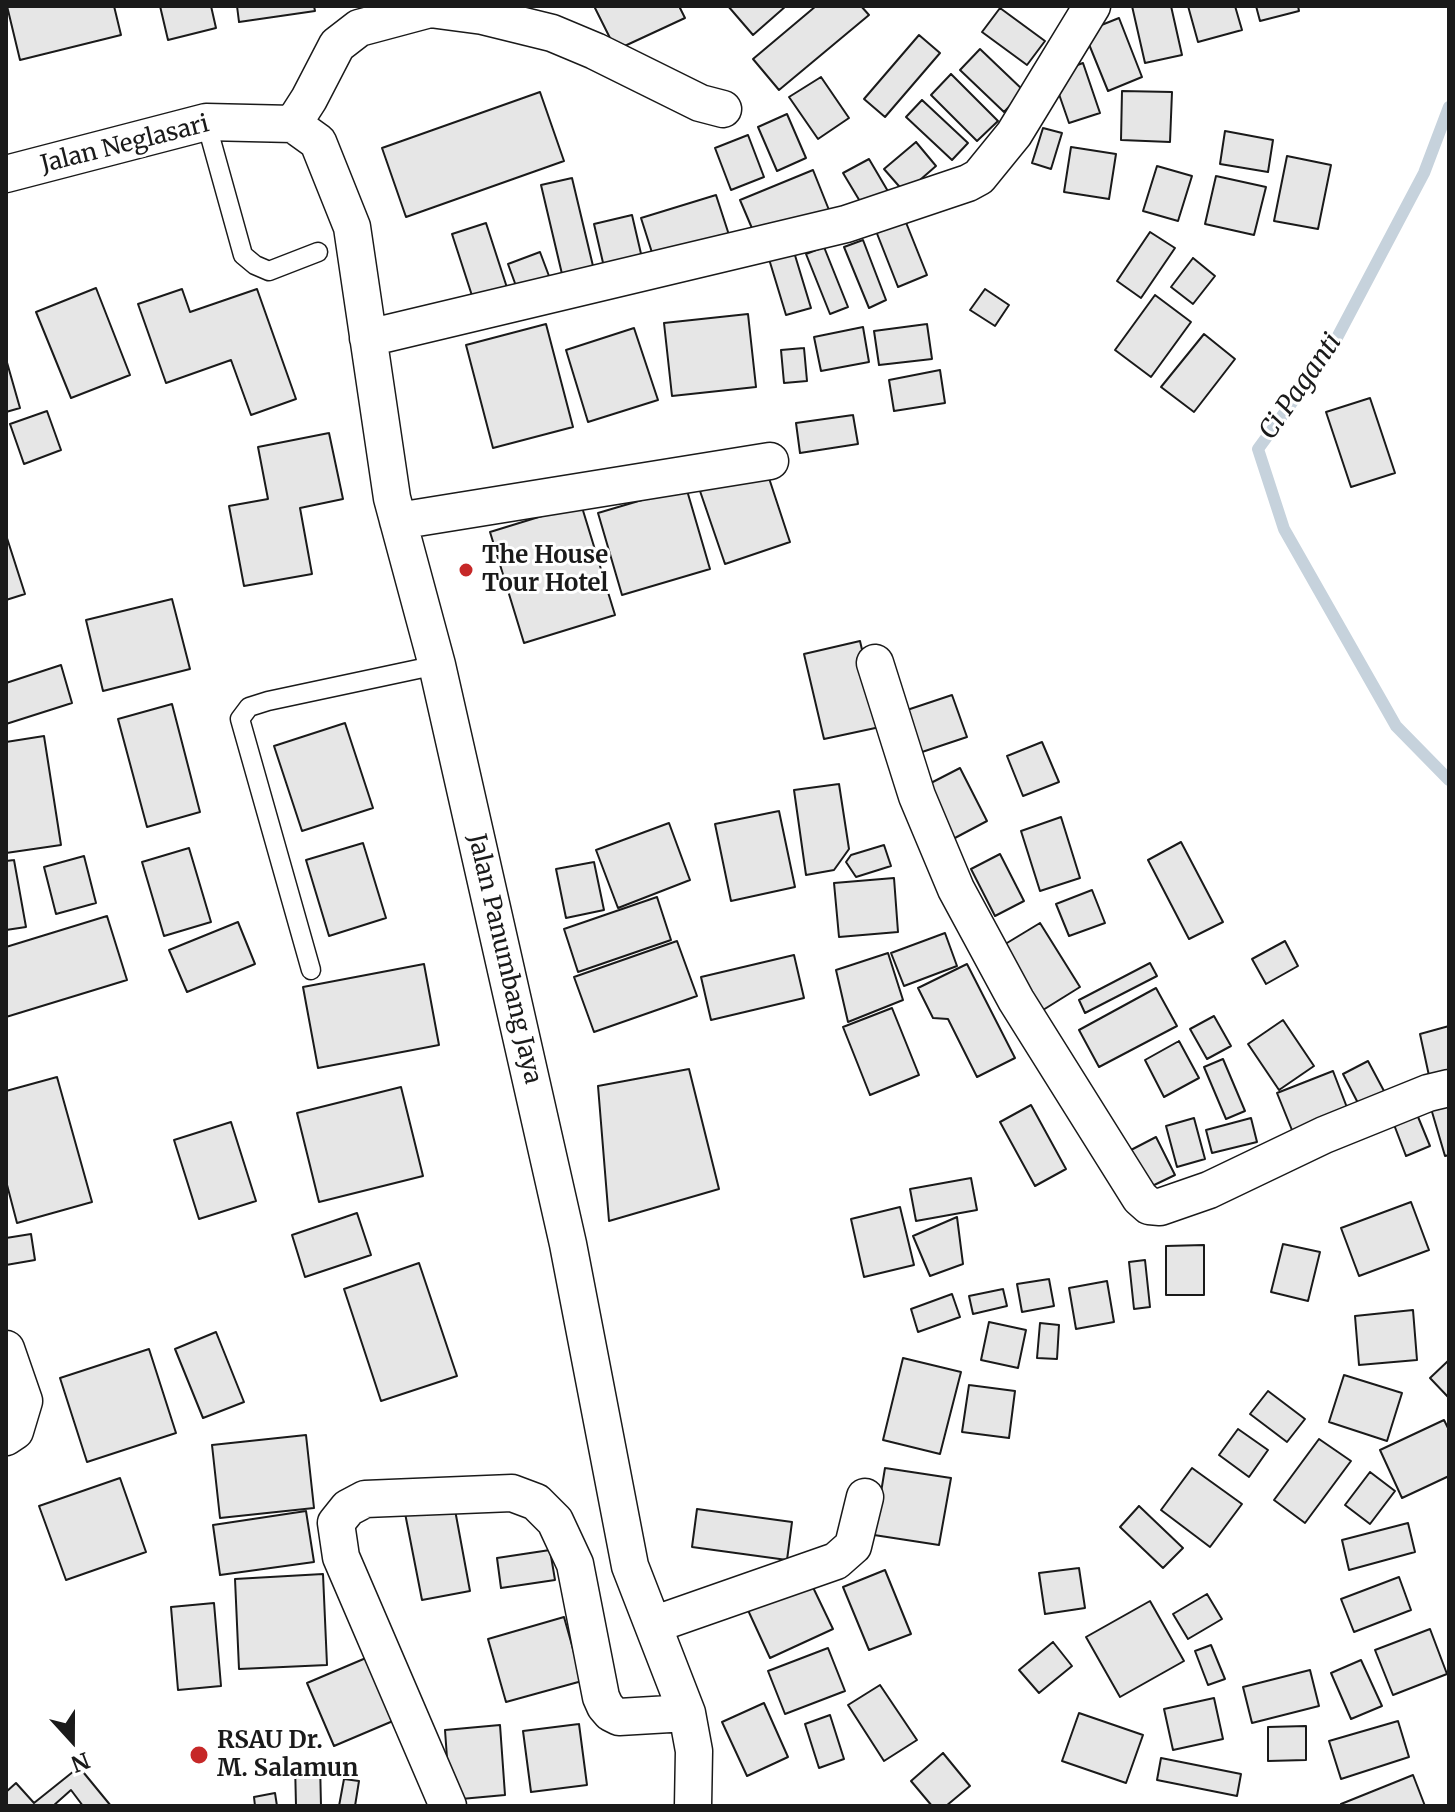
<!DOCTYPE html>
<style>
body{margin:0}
#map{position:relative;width:1455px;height:1812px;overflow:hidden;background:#fff;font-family:Merriweather,serif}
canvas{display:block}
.frame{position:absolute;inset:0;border:8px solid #1a1a1a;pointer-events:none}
.north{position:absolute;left:32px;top:1700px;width:80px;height:80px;-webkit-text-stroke:6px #fff;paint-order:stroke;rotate:159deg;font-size:22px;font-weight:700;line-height:32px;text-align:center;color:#1a1a1a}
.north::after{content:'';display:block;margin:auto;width:28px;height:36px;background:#1a1a1a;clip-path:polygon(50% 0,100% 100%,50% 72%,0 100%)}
</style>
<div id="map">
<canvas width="1455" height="1812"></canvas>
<div class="frame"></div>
<div class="north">N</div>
</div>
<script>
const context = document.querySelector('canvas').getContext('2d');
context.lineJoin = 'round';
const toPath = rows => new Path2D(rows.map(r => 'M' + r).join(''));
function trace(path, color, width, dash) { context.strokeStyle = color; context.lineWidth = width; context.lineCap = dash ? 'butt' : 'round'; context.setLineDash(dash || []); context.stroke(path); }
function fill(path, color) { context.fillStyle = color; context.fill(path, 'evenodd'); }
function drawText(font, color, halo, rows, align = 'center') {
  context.font = font + ' Merriweather,serif'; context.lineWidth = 6; context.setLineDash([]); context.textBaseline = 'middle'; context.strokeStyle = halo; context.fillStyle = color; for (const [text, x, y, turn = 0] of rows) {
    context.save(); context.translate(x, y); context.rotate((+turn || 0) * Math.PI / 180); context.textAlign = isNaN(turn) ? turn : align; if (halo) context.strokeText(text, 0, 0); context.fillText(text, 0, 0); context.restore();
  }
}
trace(toPath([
 [1449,107,1424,173,1331,349,1258,449,1284,529,1396,726,1449,780]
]), '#c6d2dc', 12);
const building = toPath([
 [7,6,114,6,121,35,20,60,7,6],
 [160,6,211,6,216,28,168,40,160,6],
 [237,6,314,6,315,11,239,22,237,6],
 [594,6,679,6,685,18,616,50,594,6],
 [728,6,786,6,753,35,728,6],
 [816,6,861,6,869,15,779,90,753,59,816,6],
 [1132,6,1171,6,1182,55,1145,63,1132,6],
 [1188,6,1235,6,1242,30,1198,42,1188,6],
 [1256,6,1298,6,1299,11,1260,21,1256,6],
 [1000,8,1045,41,1027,65,982,32,1000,8],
 [1119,18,1142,77,1108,91,1084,32,1119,18],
 [919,35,940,53,885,117,864,99,919,35],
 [980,49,1024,91,1004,112,960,70,980,49],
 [1083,63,1100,113,1069,123,1052,74,1083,63],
 [951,74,998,121,977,141,931,95,951,74],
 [821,77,849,118,818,139,789,97,821,77],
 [1122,91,1172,92,1170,142,1121,140,1122,91],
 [540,92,564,161,406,217,382,148,540,92],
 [922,100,968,143,952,160,906,117,922,100],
 [787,114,806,158,777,171,758,127,787,114],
 [1043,128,1062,133,1051,169,1032,163,1043,128],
 [1225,131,1273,140,1268,172,1220,164,1225,131],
 [748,135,764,177,731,190,715,148,748,135],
 [916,142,936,166,905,193,884,169,916,142],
 [1071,147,1116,154,1109,199,1064,192,1071,147],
 [1287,156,1331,165,1318,229,1274,221,1287,156],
 [869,159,889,193,864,208,843,173,869,159],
 [1157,166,1192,176,1178,221,1143,211,1157,166],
 [813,170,829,210,757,240,740,200,813,170],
 [1216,176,1266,187,1254,235,1205,224,1216,176],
 [572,178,593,266,562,274,541,185,572,178],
 [716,195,730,238,655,262,641,218,716,195],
 [632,215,642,258,604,267,594,224,632,215],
 [905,220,927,275,898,287,876,231,905,220],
 [486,223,511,300,477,311,452,234,486,223],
 [1150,232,1175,248,1141,298,1117,281,1150,232],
 [863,240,886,300,869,308,844,247,863,240],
 [824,247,848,307,830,314,806,254,824,247],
 [540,252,552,284,520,297,508,264,540,252],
 [794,252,811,308,786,315,769,259,794,252],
 [1193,258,1215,276,1193,304,1171,287,1193,258],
 [96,288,130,375,71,398,36,312,96,288],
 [182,289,190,312,257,289,296,399,251,415,231,360,166,383,138,304,182,289],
 [985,289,1009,305,995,326,970,310,985,289],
 [1155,295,1191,322,1151,377,1115,350,1155,295],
 [748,314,756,387,672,396,664,323,748,314],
 [546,324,573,427,493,448,466,345,546,324],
 [927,324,932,359,879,365,874,331,927,324],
 [863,327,869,362,821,371,814,337,863,327],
 [634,328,658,400,588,422,566,350,634,328],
 [1204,334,1235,359,1194,412,1161,387,1204,334],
 [804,348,807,381,784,383,781,350,804,348],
 [6,359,20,408,6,412,6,359],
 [940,370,945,403,894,411,889,380,940,370],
 [1370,398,1395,473,1351,487,1326,412,1370,398],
 [47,411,61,450,24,464,10,424,47,411],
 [853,415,858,444,800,453,796,423,853,415],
 [329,433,343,499,300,508,312,574,244,586,229,506,268,499,258,447,329,433],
 [766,469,790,542,725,564,700,491,766,469],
 [686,487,710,569,622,595,598,513,686,487],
 [581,504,615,615,524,643,490,532,581,504],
 [6,535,25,594,6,600,6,535],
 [172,599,190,669,103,691,86,620,172,599],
 [860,641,880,727,824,739,804,654,860,641],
 [61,665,72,703,6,724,6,683,61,665],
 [952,695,967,737,922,752,907,710,952,695],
 [172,704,200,812,147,827,118,719,172,704],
 [345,723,373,808,302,831,274,746,345,723],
 [44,736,61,845,6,853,6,742,44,736],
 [1042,742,1059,782,1023,796,1007,756,1042,742],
 [960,768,987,821,953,839,925,786,960,768],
 [839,784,849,849,834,870,806,875,794,790,839,784],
 [779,811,795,887,731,901,715,824,779,811],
 [1061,817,1080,878,1040,891,1021,831,1061,817],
 [669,823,690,880,618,908,596,850,669,823],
 [1181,842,1223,922,1189,939,1148,860,1181,842],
 [363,843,386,918,329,936,306,860,363,843],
 [884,845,891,866,856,877,846,862,851,855,884,845],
 [189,848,211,922,164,936,142,862,189,848],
 [1000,854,1024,901,995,916,971,869,1000,854],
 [84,856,96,903,56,914,44,867,84,856],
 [14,860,26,927,6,930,6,861,14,860],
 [594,862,604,910,566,918,556,869,594,862],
 [894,878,898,932,839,937,834,883,894,878],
 [1092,890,1105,923,1069,936,1056,904,1092,890],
 [657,897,671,940,578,972,564,929,657,897],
 [107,916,127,980,6,1017,6,947,107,916],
 [238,922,255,964,187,992,169,950,238,922],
 [1040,923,1080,987,1043,1010,1002,946,1040,923],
 [945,933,957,966,904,986,891,953,945,933],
 [677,941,697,996,594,1032,574,977,677,941],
 [1285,941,1298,966,1266,984,1252,959,1285,941],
 [888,953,903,1000,848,1022,836,970,888,953],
 [794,955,804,998,711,1020,701,977,794,955],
 [1150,963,1157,976,1085,1013,1079,1000,1150,963],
 [424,964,439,1045,318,1068,303,987,424,964],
 [967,964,1015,1058,977,1077,948,1019,933,1018,918,988,967,964],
 [1156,988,1177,1026,1099,1067,1079,1030,1156,988],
 [892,1008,919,1075,870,1095,843,1027,892,1008],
 [1214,1016,1231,1046,1207,1059,1190,1029,1214,1016],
 [1283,1020,1314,1066,1279,1090,1248,1044,1283,1020],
 [1449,1026,1449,1081,1431,1085,1420,1034,1449,1026],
 [1179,1041,1199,1078,1164,1097,1145,1060,1179,1041],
 [1223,1059,1245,1111,1226,1119,1204,1067,1223,1059],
 [1368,1061,1384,1091,1359,1105,1343,1074,1368,1061],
 [689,1069,719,1189,609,1221,598,1086,689,1069],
 [1333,1071,1351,1118,1296,1140,1277,1093,1333,1071],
 [57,1077,92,1202,17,1223,6,1181,6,1091,57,1077],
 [401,1087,423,1176,319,1202,297,1113,401,1087],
 [1449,1099,1449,1155,1445,1156,1430,1105,1449,1099],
 [1031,1105,1066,1169,1035,1186,1000,1122,1031,1105],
 [1416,1112,1430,1146,1406,1156,1393,1122,1416,1112],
 [1194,1118,1205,1159,1177,1167,1166,1126,1194,1118],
 [1251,1118,1257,1142,1212,1153,1206,1130,1251,1118],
 [231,1122,256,1201,199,1219,174,1140,231,1122],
 [1156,1137,1175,1175,1148,1188,1129,1151,1156,1137],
 [971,1178,977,1210,916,1221,910,1189,971,1178],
 [1411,1202,1429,1250,1359,1276,1341,1228,1411,1202],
 [900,1207,914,1265,864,1277,851,1219,900,1207],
 [357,1213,371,1255,305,1277,292,1235,357,1213],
 [957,1217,963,1264,930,1276,913,1236,957,1217],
 [31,1234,35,1260,6,1265,6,1238,31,1234],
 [1283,1244,1320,1252,1308,1301,1271,1292,1283,1244],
 [1204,1245,1204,1295,1166,1295,1166,1246,1204,1245],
 [1145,1260,1150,1307,1134,1309,1129,1262,1145,1260],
 [419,1263,457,1376,381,1401,344,1289,419,1263],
 [1049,1279,1054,1306,1022,1312,1017,1284,1049,1279],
 [1107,1281,1114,1322,1076,1329,1069,1288,1107,1281],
 [1003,1289,1007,1306,973,1314,969,1296,1003,1289],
 [952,1294,960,1317,918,1332,911,1309,952,1294],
 [1413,1310,1417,1360,1359,1365,1355,1316,1413,1310],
 [989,1322,1026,1330,1018,1368,981,1360,989,1322],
 [1040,1323,1059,1325,1057,1359,1037,1358,1040,1323],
 [216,1332,244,1402,203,1418,175,1349,216,1332],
 [149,1349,176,1433,87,1462,60,1378,149,1349],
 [903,1358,961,1372,940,1454,883,1440,903,1358],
 [1449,1360,1449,1398,1430,1378,1449,1360],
 [1344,1375,1402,1393,1387,1441,1329,1422,1344,1375],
 [969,1385,1015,1391,1009,1438,962,1432,969,1385],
 [1268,1391,1305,1419,1287,1442,1250,1414,1268,1391],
 [1444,1420,1449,1430,1449,1476,1402,1498,1380,1450,1444,1420],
 [1238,1429,1268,1450,1249,1477,1219,1455,1238,1429],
 [306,1435,314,1508,220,1518,212,1445,306,1435],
 [1319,1439,1351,1461,1305,1523,1274,1500,1319,1439],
 [885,1468,951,1478,939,1545,874,1535,885,1468],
 [1192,1468,1242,1504,1210,1547,1161,1510,1192,1468],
 [1370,1472,1395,1491,1370,1524,1345,1505,1370,1472],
 [120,1478,146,1552,66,1580,39,1506,120,1478],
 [453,1499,470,1591,422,1600,404,1508,453,1499],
 [1139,1506,1183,1548,1163,1568,1120,1527,1139,1506],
 [697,1509,792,1522,787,1560,692,1547,697,1509],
 [306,1511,314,1562,220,1575,213,1525,306,1511],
 [1408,1523,1415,1552,1349,1570,1342,1540,1408,1523],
 [550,1550,555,1580,501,1588,497,1558,550,1550],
 [1079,1568,1085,1608,1045,1614,1039,1573,1079,1568],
 [885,1570,911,1634,869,1650,843,1587,885,1570],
 [323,1574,327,1665,239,1669,235,1579,323,1574],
 [1399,1577,1411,1610,1354,1632,1341,1599,1399,1577],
 [809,1579,833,1629,770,1658,747,1608,809,1579],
 [1207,1594,1222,1619,1188,1639,1173,1614,1207,1594],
 [1150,1601,1184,1661,1120,1697,1086,1637,1150,1601],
 [214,1603,221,1686,178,1690,171,1607,214,1603],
 [564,1617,582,1681,506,1702,488,1639,564,1617],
 [1430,1629,1447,1674,1393,1695,1375,1650,1430,1629],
 [1053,1642,1072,1666,1039,1693,1019,1670,1053,1642],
 [1211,1645,1225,1679,1208,1685,1195,1651,1211,1645],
 [828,1648,845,1691,785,1714,768,1671,828,1648],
 [373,1655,400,1718,334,1746,307,1683,373,1655],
 [1361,1660,1382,1706,1351,1719,1331,1673,1361,1660],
 [1310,1670,1319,1706,1252,1723,1243,1687,1310,1670],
 [880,1685,917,1740,884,1761,848,1705,880,1685],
 [1214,1698,1223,1739,1173,1750,1164,1709,1214,1698],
 [764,1703,788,1757,747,1776,722,1722,764,1703],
 [1079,1713,1143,1735,1126,1783,1062,1761,1079,1713],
 [830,1715,844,1759,819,1768,805,1724,830,1715],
 [1398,1721,1409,1757,1341,1779,1329,1741,1398,1721],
 [579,1724,587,1785,531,1792,523,1731,579,1724],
 [500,1725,505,1795,450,1800,445,1730,500,1725],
 [1306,1726,1306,1760,1268,1761,1268,1727,1306,1726],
 [943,1753,970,1786,946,1806,932,1806,911,1781,943,1753],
 [1161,1758,1241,1774,1237,1796,1157,1780,1161,1758],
 [320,1762,321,1806,296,1806,295,1763,320,1762],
 [79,1767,111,1806,83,1806,71,1790,53,1806,6,1806,6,1792,16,1783,34,1803,79,1767],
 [1413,1775,1425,1806,1342,1806,1341,1804,1413,1775],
 [344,1779,359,1781,355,1806,339,1806,344,1779],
 [275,1793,277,1806,255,1806,254,1797,275,1793]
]);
fill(building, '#e6e6e6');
trace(building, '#1a1a1a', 2);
const service = toPath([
 [206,122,243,255,255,265,269,271,318,252],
 [311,970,240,719,249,707,268,701,437,665]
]);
const minor = toPath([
 [293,124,318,142,352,227,392,498,437,665,568,1244,630,1566,687,1713,694,1751,693,1806],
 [293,124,309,99,337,45,359,28,430,9,483,16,552,33,595,51,700,103,723,109],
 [6,174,206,122,293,124],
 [368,338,846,224,968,183,979,177,1014,134,1092,6],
 [398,521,770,461],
 [875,663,917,796,956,889,1016,1000,1140,1198,1149,1206,1160,1207,1209,1190,1324,1135,1428,1093,1449,1088],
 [6,1349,24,1401,15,1431,6,1437],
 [653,1625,836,1561,853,1546,865,1497],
 [448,1806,341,1557,336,1523,348,1508,365,1499,512,1493,536,1502,555,1521,575,1564,601,1697,605,1706,611,1713,619,1717,687,1713]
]);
trace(service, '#1a1a1a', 21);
trace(minor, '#1a1a1a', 39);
trace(service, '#fff', 18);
trace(minor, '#fff', 36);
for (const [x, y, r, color] of [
 [466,570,8,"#c62828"],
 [199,1755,10,"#c62828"]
]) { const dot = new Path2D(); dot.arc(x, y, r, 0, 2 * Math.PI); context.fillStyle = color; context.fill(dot); trace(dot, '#fff', 3); }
drawText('24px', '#1a1a1a', '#fff', [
 ["Jalan Neglasari",125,145,-14],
 ["Jalan Panumbang Jaya",504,959,77]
]);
drawText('bold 24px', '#1a1a1a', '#fff', [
 ["The House",482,556],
 ["Tour Hotel",482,584],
 ["RSAU Dr.",217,1741],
 ["M. Salamun",217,1769]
], 'left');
drawText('italic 26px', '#1a1a1a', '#fff', [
 ["Ci Paganti",1301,387,-55]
]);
</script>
